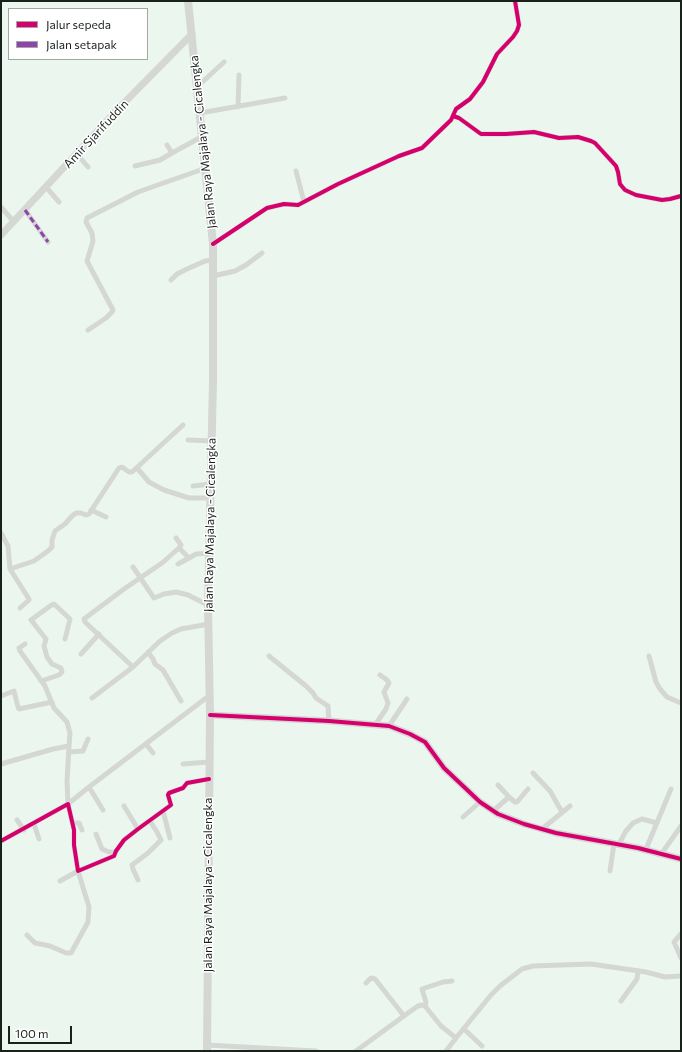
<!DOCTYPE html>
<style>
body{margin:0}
#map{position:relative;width:682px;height:1052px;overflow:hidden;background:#ebf7ee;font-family:Commissioner,sans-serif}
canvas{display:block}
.frame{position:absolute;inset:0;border:2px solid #19211c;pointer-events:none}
.legend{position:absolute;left:8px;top:8px;width:140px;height:52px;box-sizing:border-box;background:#fff;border:1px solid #a3a6a4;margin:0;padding:5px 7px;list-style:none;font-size:12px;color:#19211c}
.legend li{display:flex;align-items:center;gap:8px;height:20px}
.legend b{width:20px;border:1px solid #a3a6a4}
.scale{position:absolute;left:8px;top:1026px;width:64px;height:18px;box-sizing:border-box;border:2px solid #19211c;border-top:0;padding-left:5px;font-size:12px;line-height:14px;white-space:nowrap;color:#19211c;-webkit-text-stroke:3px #fff;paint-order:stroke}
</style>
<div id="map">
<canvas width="682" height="1052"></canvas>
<div class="frame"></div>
<ul class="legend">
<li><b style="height:5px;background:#d6006c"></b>Jalur sepeda</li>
<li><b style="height:5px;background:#8e44ad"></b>Jalan setapak</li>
</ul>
<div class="scale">100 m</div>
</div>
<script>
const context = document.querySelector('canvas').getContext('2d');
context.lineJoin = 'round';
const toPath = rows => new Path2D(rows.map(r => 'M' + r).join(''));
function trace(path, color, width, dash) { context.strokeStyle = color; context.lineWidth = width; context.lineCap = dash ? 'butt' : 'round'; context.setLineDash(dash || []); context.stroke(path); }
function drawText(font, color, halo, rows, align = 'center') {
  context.font = font + ' Commissioner,sans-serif'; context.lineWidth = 3; context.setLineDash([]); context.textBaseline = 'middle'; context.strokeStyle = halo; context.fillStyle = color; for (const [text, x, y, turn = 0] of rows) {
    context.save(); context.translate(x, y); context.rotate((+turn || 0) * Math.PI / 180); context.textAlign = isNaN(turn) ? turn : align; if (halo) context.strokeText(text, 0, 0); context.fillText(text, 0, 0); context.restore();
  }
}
trace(toPath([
 [197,87,224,62],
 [238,107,239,75],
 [200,113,285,98],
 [453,116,459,118,481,134,506,134,534,132,559,138,578,137,591,141,595,143,616,166,618,172,620,184,625,190,636,195,662,200,670,199,681,196],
 [167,145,172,153,203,136],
 [77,154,88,167],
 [135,166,160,160,172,153],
 [296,171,304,202],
 [46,187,59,202],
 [1,207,14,222],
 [25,210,48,242],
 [213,244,267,208,284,204,298,205,338,184,399,156,422,148,451,120,456,109,470,99,483,82,497,54,513,37,517,31,519,25,515,1],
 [213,276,235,271,246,265,262,253],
 [171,280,177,274,187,269,205,261,213,260],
 [88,330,106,318,112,312,113,310,87,261,93,241,92,233,86,222,87,218,138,192,206,168],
 [188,440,212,441],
 [137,468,149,482,164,490,189,498,211,498],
 [193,486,211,484],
 [91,510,106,517],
 [1,533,8,546,10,569,29,599,29,600,20,608],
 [176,538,181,545,179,548],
 [178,564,189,558],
 [133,567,154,598,164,594,176,592,188,595,208,605],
 [10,569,34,561,48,551,52,547,52,540,55,531,65,524,72,516,76,513,81,513,86,515,89,514,119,468,122,467,129,472,132,472,183,425],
 [25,644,19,648,20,651,45,686,54,708,67,722,70,733,69,746],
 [148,652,153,659,155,664,163,670,181,701],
 [81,654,99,634],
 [269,656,306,686,313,693,316,698,328,706,329,721],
 [649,656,656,682,660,689,667,697,681,703],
 [133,667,85,622,84,619,124,589,162,563,179,548,189,558,196,554,210,553],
 [41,681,59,675,62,672,61,668,52,664,47,657,44,646,46,639,31,620,50,606,54,604,70,619,65,639],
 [1,696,14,691,18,707,19,709,52,702],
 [92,698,133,667,160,641,172,633,181,629,209,624],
 [375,725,386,709,388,703,384,692,389,683,387,680,380,675],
 [389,726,407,699],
 [146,744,153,753],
 [69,752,83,751,88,739],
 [1,764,53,749,69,746,67,781,68,804,89,787,210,695],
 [183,764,209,762],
 [533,773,550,791,562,812],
 [498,785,509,797],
 [89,787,103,810],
 [124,806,138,829],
 [163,811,170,838],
 [493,811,509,797,515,802,517,802,528,789],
 [463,817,480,802],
 [17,820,24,830],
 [73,823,79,823,82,830],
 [34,824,39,839],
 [542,829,570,806],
 [96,834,102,849,109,852,116,852],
 [1,841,68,804,74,830,74,845,78,871,114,856,116,851,124,840,138,829,171,805,168,795,169,793,183,788,187,783,209,779],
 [619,844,626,831,633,823,642,819,657,823],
 [646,849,671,789],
 [662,853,681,826],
 [610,871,614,844],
 [138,880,133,869,132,865,148,853,161,840,157,832,150,821],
 [681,934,674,942,681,958],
 [27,935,35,943,50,946,66,953,71,953,88,922,89,907,78,871,60,881],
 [366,983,371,978,375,979,404,1016],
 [621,1001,637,979,638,971],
 [425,1006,426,1002,422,989,443,982,452,981],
 [464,1029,482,1046],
 [456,1038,491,995,500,986,522,969,533,966,591,964,646,972,665,977,681,976],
 [207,1045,316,1051],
 [356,1051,408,1013,418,1006,422,1005,425,1006,441,1026,456,1038,446,1051]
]), '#d5d7d5', 5);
trace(toPath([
 [1,235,118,109,192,34],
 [210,715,329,721,389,726,410,734,425,742,444,768,480,802,498,814,524,824,556,833,638,848,681,859]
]), '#d5d7d5', 7);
trace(toPath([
 [188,1,213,244,213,381,208,605,210,715,207,1051]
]), '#d5d7d5', 8);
trace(toPath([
 [25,210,48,242]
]), '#8e44ad', 3, [6, 3]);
trace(toPath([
 [453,116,459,118,481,134,506,134,534,132,559,138,578,137,591,141,595,143,616,166,618,172,620,184,625,190,636,195,662,200,670,199,681,196],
 [213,244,267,208,284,204,298,205,338,184,399,156,422,148,451,120,456,109,470,99,483,82,497,54,513,37,517,31,519,25,515,1],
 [210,715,329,721,389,726,410,734,425,742,444,768,480,802,498,814,524,824,556,833,638,848,681,859],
 [1,841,68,804,74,830,74,845,78,871,114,856,116,851,124,840,138,829,171,805,168,795,169,793,183,788,187,783,209,779]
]), '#d6006c', 4);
drawText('12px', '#19211c', '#fff', [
 ["Amir Sjarifuddin",96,134,-47],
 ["Jalan Raya Majalaya - Cicalengka",203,142,-96],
 ["Jalan Raya Majalaya - Cicalengka",210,525,-89],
 ["Jalan Raya Majalaya - Cicalengka",208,885,-90]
]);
</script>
